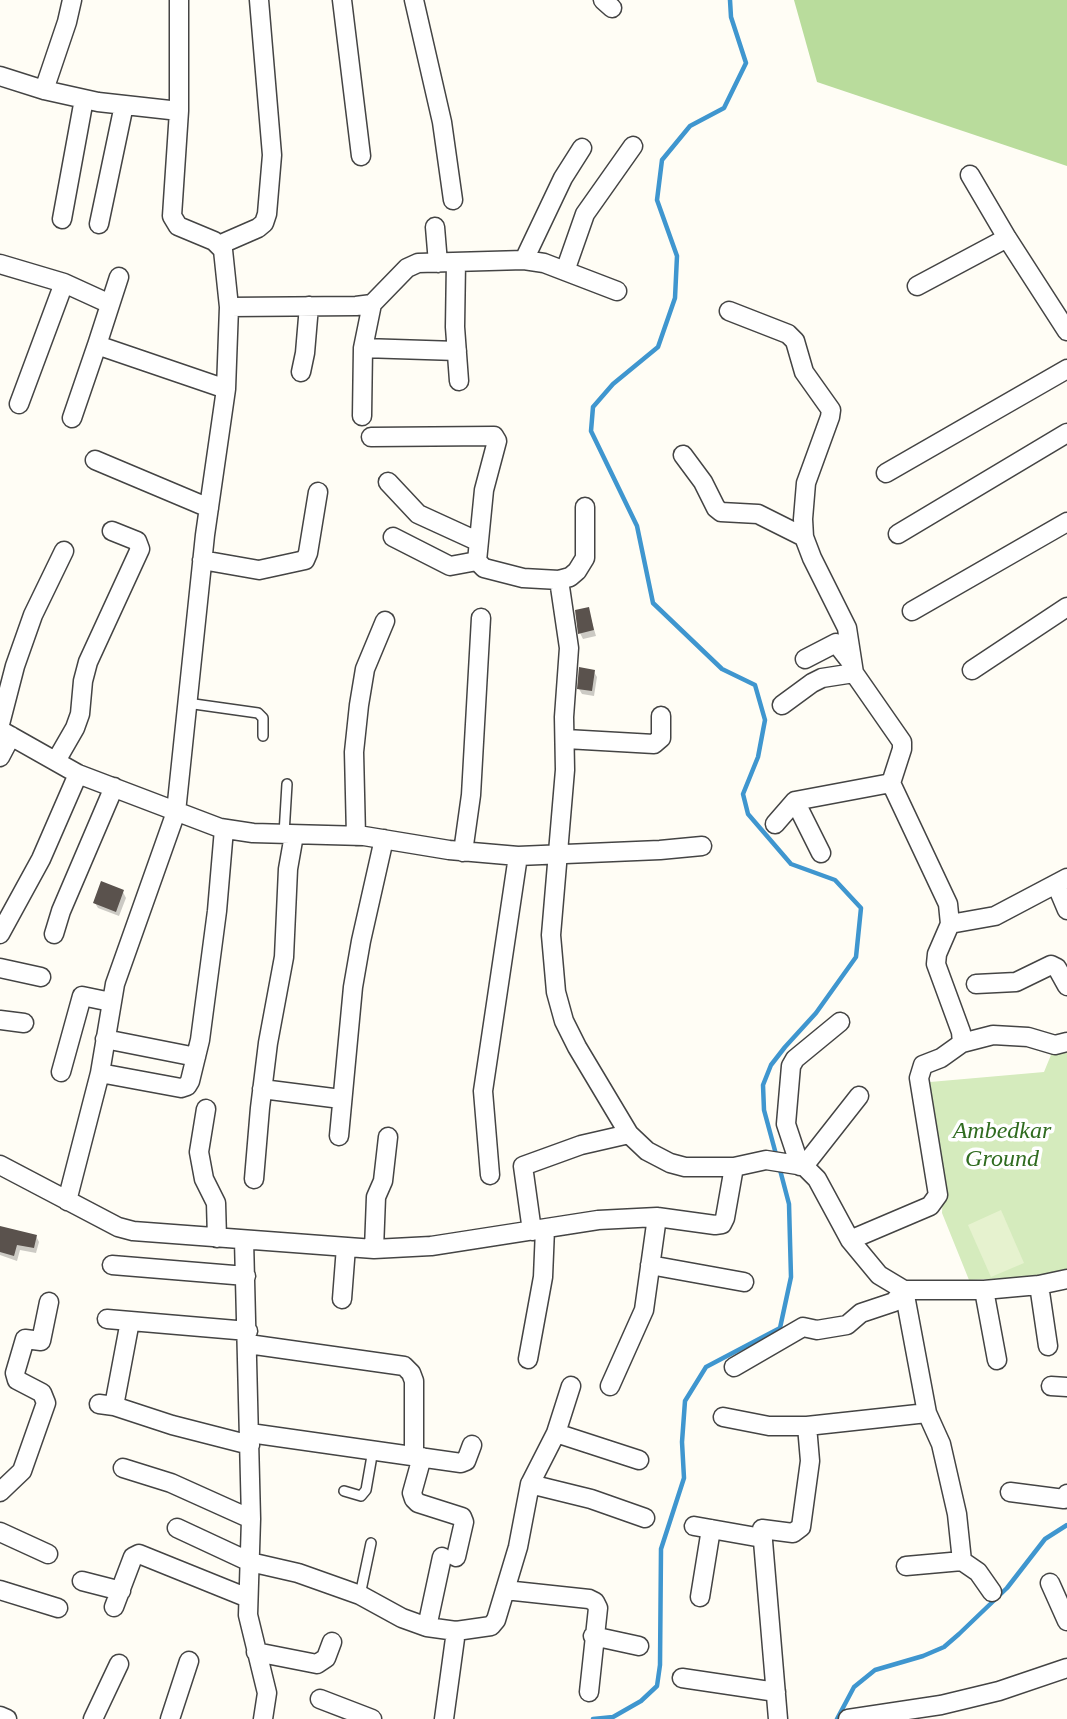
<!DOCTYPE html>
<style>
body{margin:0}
canvas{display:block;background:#fffdf5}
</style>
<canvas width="1067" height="1719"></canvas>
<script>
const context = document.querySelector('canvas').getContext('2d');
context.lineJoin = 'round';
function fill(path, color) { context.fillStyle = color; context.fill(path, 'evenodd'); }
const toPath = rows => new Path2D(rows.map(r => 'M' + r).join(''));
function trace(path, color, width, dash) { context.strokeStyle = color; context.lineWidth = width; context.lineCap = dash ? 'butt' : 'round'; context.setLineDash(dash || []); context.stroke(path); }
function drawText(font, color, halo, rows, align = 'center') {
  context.font = font + ' "Times New Roman",serif'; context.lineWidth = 7; context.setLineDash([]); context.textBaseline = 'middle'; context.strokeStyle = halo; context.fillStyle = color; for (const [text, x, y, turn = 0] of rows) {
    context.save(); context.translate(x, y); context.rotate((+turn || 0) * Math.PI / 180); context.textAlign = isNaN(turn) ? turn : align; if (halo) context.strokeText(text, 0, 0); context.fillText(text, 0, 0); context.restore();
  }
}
fill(toPath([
 [1067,1048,1067,1270,1028,1277,969,1280,942,1213,943,1191,930,1082,1044,1072,1053,1050]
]), '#d5ebbd');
fill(toPath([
 [794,0,1067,0,1067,166,817,82]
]), '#b9dc9c');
fill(toPath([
 [1001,1210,1024,1263,991,1277,968,1225]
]), '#e6f2cf');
fill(toPath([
 [588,609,596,636,583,639,580,633],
 [594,672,597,677,594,696,582,694,579,689],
 [123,892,126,898,119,916,98,908,95,903],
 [36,1236,39,1242,36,1253,20,1250,17,1261,0,1255,0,1240]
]), '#0003');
trace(toPath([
 [730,0,731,17,746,63,724,108,690,126,662,160,657,200,677,256,675,298,658,347,613,384,593,407,591,431,637,526,653,603,722,669,755,685,765,720,758,757,743,794,748,814,791,864,835,880,861,908,856,957,816,1013,785,1047,771,1065,763,1085,764,1110,777,1158],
 [593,1719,613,1717,641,1701,657,1686,660,1665,661,1549,684,1478,682,1442,685,1401,706,1367,780,1328,791,1277,789,1204,779,1166],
 [837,1719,854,1687,875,1670,923,1656,944,1647,959,1634,1007,1588,1045,1539,1067,1525]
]), '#3f96cf', 4.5);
fill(toPath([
 [589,607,594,630,578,634,575,610],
 [579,667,595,670,592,691,577,689],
 [101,881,124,890,116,912,93,903],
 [0,1226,37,1235,34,1248,17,1245,14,1256,0,1252]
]), '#5a524d');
const lane = toPath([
 [187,703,258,713,263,718,263,736],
 [284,834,287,784],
 [344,1491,361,1496,366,1490,373,1450],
 [360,1595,371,1543]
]);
const street = toPath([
 [179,0,179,111],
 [342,0,361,156],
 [414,0,442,122,453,200],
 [603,0,612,8],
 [0,76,44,90,98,102,179,111,172,216,178,226,214,241,223,250,229,307,226,389,205,535,176,812,115,984,100,1073,67,1201],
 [44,90,67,22,72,0],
 [970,175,1007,238,1067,331],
 [62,219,84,99],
 [99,224,124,105],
 [435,227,438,263],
 [219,245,258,228,264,223,267,214,272,155,259,0],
 [524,260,563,178,582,148],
 [456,262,455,327,459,381],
 [0,264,64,283,110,304],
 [565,271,585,214,633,146],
 [119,277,97,345,226,389],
 [917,286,1007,238],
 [229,307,356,306,372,304,407,268,418,263,524,260,544,263,617,291],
 [729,311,788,334,795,341,804,372,831,410,830,417,806,483,803,519,804,537,812,558,847,628,854,673,902,742,902,749,891,783,948,904,950,924,937,954,936,964,961,1032,962,1043,941,1058,923,1065,919,1078,938,1195,930,1206,850,1240],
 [363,348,457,351],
 [301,372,305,353,309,306],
 [19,404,64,283],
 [362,416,363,348,372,304],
 [72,418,97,345],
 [371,437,494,436,497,441,484,490,477,561,484,568,523,578,559,580,569,648,564,717,565,770,551,935,556,992,564,1021,577,1047,629,1134,647,1151,670,1163,685,1167,734,1167,766,1160,804,1166,817,1179,850,1240,879,1275,904,1290,984,1290,1039,1285,1067,1279],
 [683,455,703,482,716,508,721,512,758,514,804,537],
 [95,460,209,508],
 [886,473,1067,369],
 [388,482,418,514,477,541],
 [898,534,1067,433],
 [393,537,450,566,477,561],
 [202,560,259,570,305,560,308,553,318,492],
 [559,580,570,577,577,571,585,558,585,507],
 [912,611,1067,522],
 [805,659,836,643,850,661],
 [972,670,1067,607],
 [782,705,812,683,822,678,854,673],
 [0,724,15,666,33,615,64,551],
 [0,730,78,774,220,828,253,833,364,836,449,850,518,856,660,850,702,846],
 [566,739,654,744,661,738,661,716],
 [0,757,11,736],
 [56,761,75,728,80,714,83,681,88,662,140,549,137,541,112,531],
 [795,801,821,853],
 [775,824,795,801,891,783],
 [356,836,354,752,359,705,365,669,385,621],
 [463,852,471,795,481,618],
 [1056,884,1067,910],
 [950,924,995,916,1067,878],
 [0,934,41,859,78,774],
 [54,934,61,911,114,787],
 [0,968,41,977],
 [976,984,1016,982,1051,965,1057,968,1067,986],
 [0,1020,24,1023],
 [105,1039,196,1057],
 [962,1043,993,1035,1028,1037,1055,1045,1067,1042],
 [61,1072,82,996,111,1002],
 [100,1073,181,1088,187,1086,190,1081,200,1040,217,911,224,829],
 [262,1089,341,1099],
 [206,1109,199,1152,204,1179,216,1203,217,1238],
 [339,1136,353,987,361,941,384,839],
 [0,1165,118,1227,133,1231,374,1249,431,1246,598,1220,657,1217,715,1225,722,1224,725,1218,734,1167],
 [800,1166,786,1124,791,1066,795,1059,840,1022],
 [804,1166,859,1096],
 [490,1175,483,1091,518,856],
 [254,1179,260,1108,268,1043,284,957,288,869,294,835],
 [532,1231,523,1166,581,1145,629,1134],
 [244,1240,251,1519,248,1615,267,1693,263,1719],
 [374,1249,376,1197,383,1181,388,1137],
 [112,1265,246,1276],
 [650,1265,744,1282],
 [1039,1285,1048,1346],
 [904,1290,927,1413,941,1444,957,1514,962,1561,978,1572,992,1592],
 [984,1290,997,1360],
 [342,1299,346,1247],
 [107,1319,248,1331],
 [248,1344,404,1366,411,1373,414,1381,414,1455],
 [528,1359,543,1277,545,1229],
 [734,1367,803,1327,817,1330,847,1325,861,1313,894,1302,904,1290],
 [610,1386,644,1310,657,1217],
 [1051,1386,1067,1387],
 [99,1404,114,1406,172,1425,250,1445],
 [114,1406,130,1321],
 [723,1417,769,1426,807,1426,927,1413],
 [250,1433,461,1463,466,1461,472,1445],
 [556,1433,639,1460],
 [422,1457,412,1493,414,1499,418,1503,462,1517,464,1522,456,1557],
 [123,1468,171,1483,251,1519],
 [530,1484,591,1499,645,1518],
 [0,1492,22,1471,46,1403,42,1393,17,1380,15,1373,25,1339,41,1341,49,1302],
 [1010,1492,1064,1499,1067,1494],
 [694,1526,762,1538],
 [177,1528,250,1562,298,1573,360,1595,402,1618,427,1627,456,1631,491,1626,496,1620,518,1547,530,1484,556,1433,571,1386],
 [0,1532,48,1554],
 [906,1566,962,1561],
 [82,1581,121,1591],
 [1050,1583,1067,1621],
 [0,1590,58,1608],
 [505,1590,589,1599,595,1602,598,1608,589,1692],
 [700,1597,711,1529],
 [114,1607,133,1557,139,1554,248,1598],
 [427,1627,442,1557],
 [593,1636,639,1646],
 [256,1652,317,1664,326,1658,332,1642],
 [682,1678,776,1692],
 [320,1699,372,1719],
 [0,1716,7,1719],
 [93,1719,119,1664],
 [170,1719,189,1661],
 [444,1719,456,1631],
 [778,1719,762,1529,793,1533,801,1527,810,1461,807,1426],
 [848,1719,941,1705,999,1691,1067,1668]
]);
trace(lane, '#444', 12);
trace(street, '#444', 21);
trace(lane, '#fff', 9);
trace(street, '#fff', 18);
drawText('italic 24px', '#2f6b1f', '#fff', [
 ["Ambedkar",1002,1132],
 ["Ground",1002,1160]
]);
</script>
